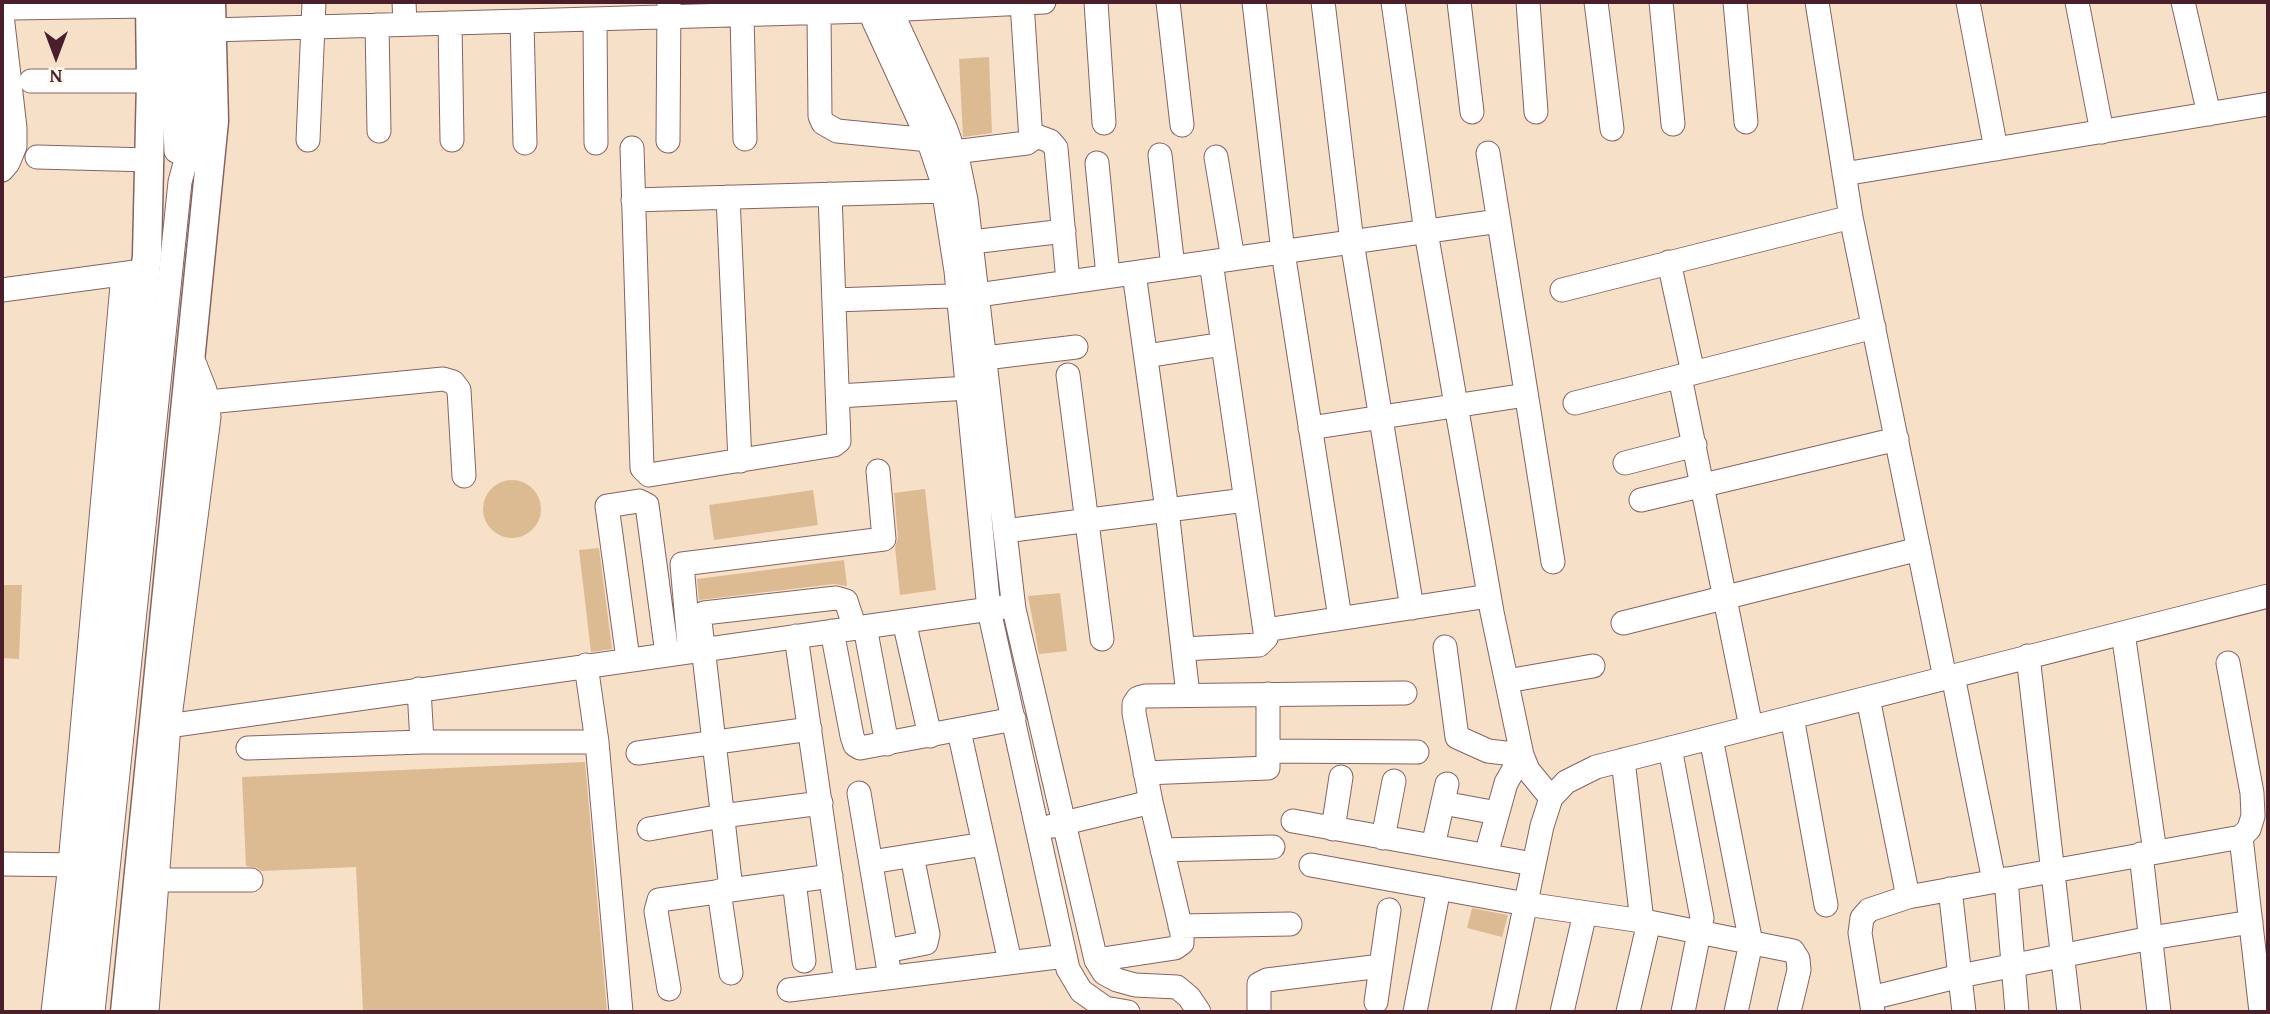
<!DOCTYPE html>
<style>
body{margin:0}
#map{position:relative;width:2270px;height:1014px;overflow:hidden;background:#f6e1c8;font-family:"Gentium Book Plus",serif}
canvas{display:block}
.frame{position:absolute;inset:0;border:4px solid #4a1f2b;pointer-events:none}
.north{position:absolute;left:21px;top:21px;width:70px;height:70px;-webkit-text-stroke:5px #fbf7ec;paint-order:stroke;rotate:180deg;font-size:19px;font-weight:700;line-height:28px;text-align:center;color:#4a1f2b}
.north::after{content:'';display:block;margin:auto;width:24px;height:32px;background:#4a1f2b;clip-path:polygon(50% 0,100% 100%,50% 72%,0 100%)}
</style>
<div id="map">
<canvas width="2270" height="1014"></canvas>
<div class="frame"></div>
<div class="north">N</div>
</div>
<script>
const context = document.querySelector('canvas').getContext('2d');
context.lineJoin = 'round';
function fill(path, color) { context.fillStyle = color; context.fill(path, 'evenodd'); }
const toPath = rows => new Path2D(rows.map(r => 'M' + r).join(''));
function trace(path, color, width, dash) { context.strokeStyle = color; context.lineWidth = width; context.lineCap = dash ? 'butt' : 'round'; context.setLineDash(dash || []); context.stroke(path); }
fill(toPath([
 [989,57,992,133,963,137,959,59],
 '483 509a29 29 0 1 1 58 0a29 29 0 1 1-58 0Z',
 [925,489,936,590,900,595,895,547,898,538,894,493],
 [813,490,818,525,714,540,709,505],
 [599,548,612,649,591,652,579,550],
 [844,560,847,586,834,584,699,600,697,579],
 [2,585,22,585,19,659,2,658],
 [1060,593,1067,651,1039,654,1028,596],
 [585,762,607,1012,363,1012,356,867,261,871,257,868,246,866,242,777],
 [1472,908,1508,915,1502,937,1467,928]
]), '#dcbb92');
const minor = toPath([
 [170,2,176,151],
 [404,2,405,24],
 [865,2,928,139,942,181,956,271,989,610,1068,969,1081,991,1105,1008,1128,1012],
 [887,2,945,127,959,166,966,200,1014,609,1096,960,1104,973,1117,980,1135,985,1177,987,1189,997,1199,1012],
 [1096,2,1104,123],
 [1168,2,1182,125],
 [1254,2,1283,252,1340,618],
 [1323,2,1352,242,1412,608],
 [1393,2,1426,232,1492,612,1522,755,1528,770,1551,798],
 [1459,2,1472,112],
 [1528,2,1536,112],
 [1596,2,1612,129],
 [1661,2,1673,124],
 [1735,2,1746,122],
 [1817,2,1851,217,1945,678],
 [1968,2,1996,149],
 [2077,2,2102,132],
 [2183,2,2209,114],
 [11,8,150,6],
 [819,13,820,116,823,123,837,131,940,141],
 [2,15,15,128,15,146,8,163,2,170],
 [742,15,745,139],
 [595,19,596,143],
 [522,21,525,143],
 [450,23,452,140],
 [377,25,379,131],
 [211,30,868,11,1044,2],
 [31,81,151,81],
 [1031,134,1050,141,1056,148,1068,282],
 [308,140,314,2],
 [668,141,669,2],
 [632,148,642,468,649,475,834,445,839,441,830,194],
 [954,152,1027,143,1031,140,1022,3],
 [1488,153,1553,562],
 [1160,155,1173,267],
 [37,157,150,160],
 [1216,157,1233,259],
 [1097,163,1108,276],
 [1844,174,2268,104],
 [728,197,740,461],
 [633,200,944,191],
 [972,242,1064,231],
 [1669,262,1693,373],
 [1134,273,1167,510,1188,695],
 [2,290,135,272],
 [1562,290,1851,217],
 [834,300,978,295,1499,221],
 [1146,356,1223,344],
 [985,358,1076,347],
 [1068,375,1102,639],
 [1680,377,1751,727],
 [839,396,968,388],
 [208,402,443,379,453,382,459,390,464,476],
 [1575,403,1874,327],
 [1310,428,1526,395],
 [1625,463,1695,445],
 [1641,500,1897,439],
 [1005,531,1245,500],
 [904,621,930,736],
 [1623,623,1919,549],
 [865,627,887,744],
 [1265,630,1489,596],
 [832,631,852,736,855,745,860,748,1014,719],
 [2123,633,2155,852],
 [796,636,846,983],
 [689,645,682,564,884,539,878,471],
 [1445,647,1457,737,1488,751,1522,755,1506,783,1486,855],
 [1183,649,1259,645,1266,638,1211,262],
 [2028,656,2069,1012],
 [628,659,607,506,639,501,647,505,667,654],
 [586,665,597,742,621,1012],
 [1953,676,1994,881],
 [1507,681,1593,666],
 [419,689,422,742],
 [1868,698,1908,897],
 [1792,717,1826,905],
 [154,728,1004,607],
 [959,731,1010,962],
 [1711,738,1751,943,1736,1012],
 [248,748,422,742,597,742],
 [1670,748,1702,918,1683,1012],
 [1268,751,1417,752],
 [638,753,810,729],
 [1623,760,1642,921],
 [1145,773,1268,768,1268,694],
 [859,793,890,977],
 [1443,803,1497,813],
 [1293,821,1533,864],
 [1052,826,1151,802],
 [649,829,722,816,821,803],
 [1333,829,1341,777],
 [2241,837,2261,1012],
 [1383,838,1394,781],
 [1433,846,1447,784],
 [1162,850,1273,847],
 [2141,854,2159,1012],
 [871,862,984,844],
 [2,864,83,865],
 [1311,865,1526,904,1649,922,1793,951,1798,959,1799,970,1789,1012],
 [2006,879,2017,1012],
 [158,880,251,880],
 [794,881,804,961],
 [731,889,700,621,704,613,836,598,846,601,855,628],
 [1950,889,1964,1012],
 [719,891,731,973],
 [1180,926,1290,924],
 [886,951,926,943,928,934,912,856],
 [1096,960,1175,948,1182,943,1182,933,1151,802,1134,713,1134,704,1138,698,1145,696,1405,693],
 [669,989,656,911,659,900,831,876],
 [789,990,1065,956],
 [1871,998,1960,976,2151,938,2251,922],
 [1376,1002,1389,910],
 [53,1012,70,864,123,274],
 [93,1012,180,182,187,156,194,87,193,2],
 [147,1012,169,725,209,417,205,390,192,357],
 [1259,1012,1259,984,1267,980,1381,966],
 [1415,1012,1439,888],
 [1503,1012,1542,826,1551,798,1566,782,1596,767,2268,596],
 [1562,1012,1585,913],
 [1628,1012,1649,922],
 [1873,1012,1860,933,1862,918,1869,910,1908,897,2241,837,2249,829,2253,816,2252,793,2228,663]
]);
const major = toPath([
 [72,1012,147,255,151,81,150,2],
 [125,1012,214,121,211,2]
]);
trace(minor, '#866362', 25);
trace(major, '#866362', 31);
trace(minor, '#fff', 23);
trace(major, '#fff', 28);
</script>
